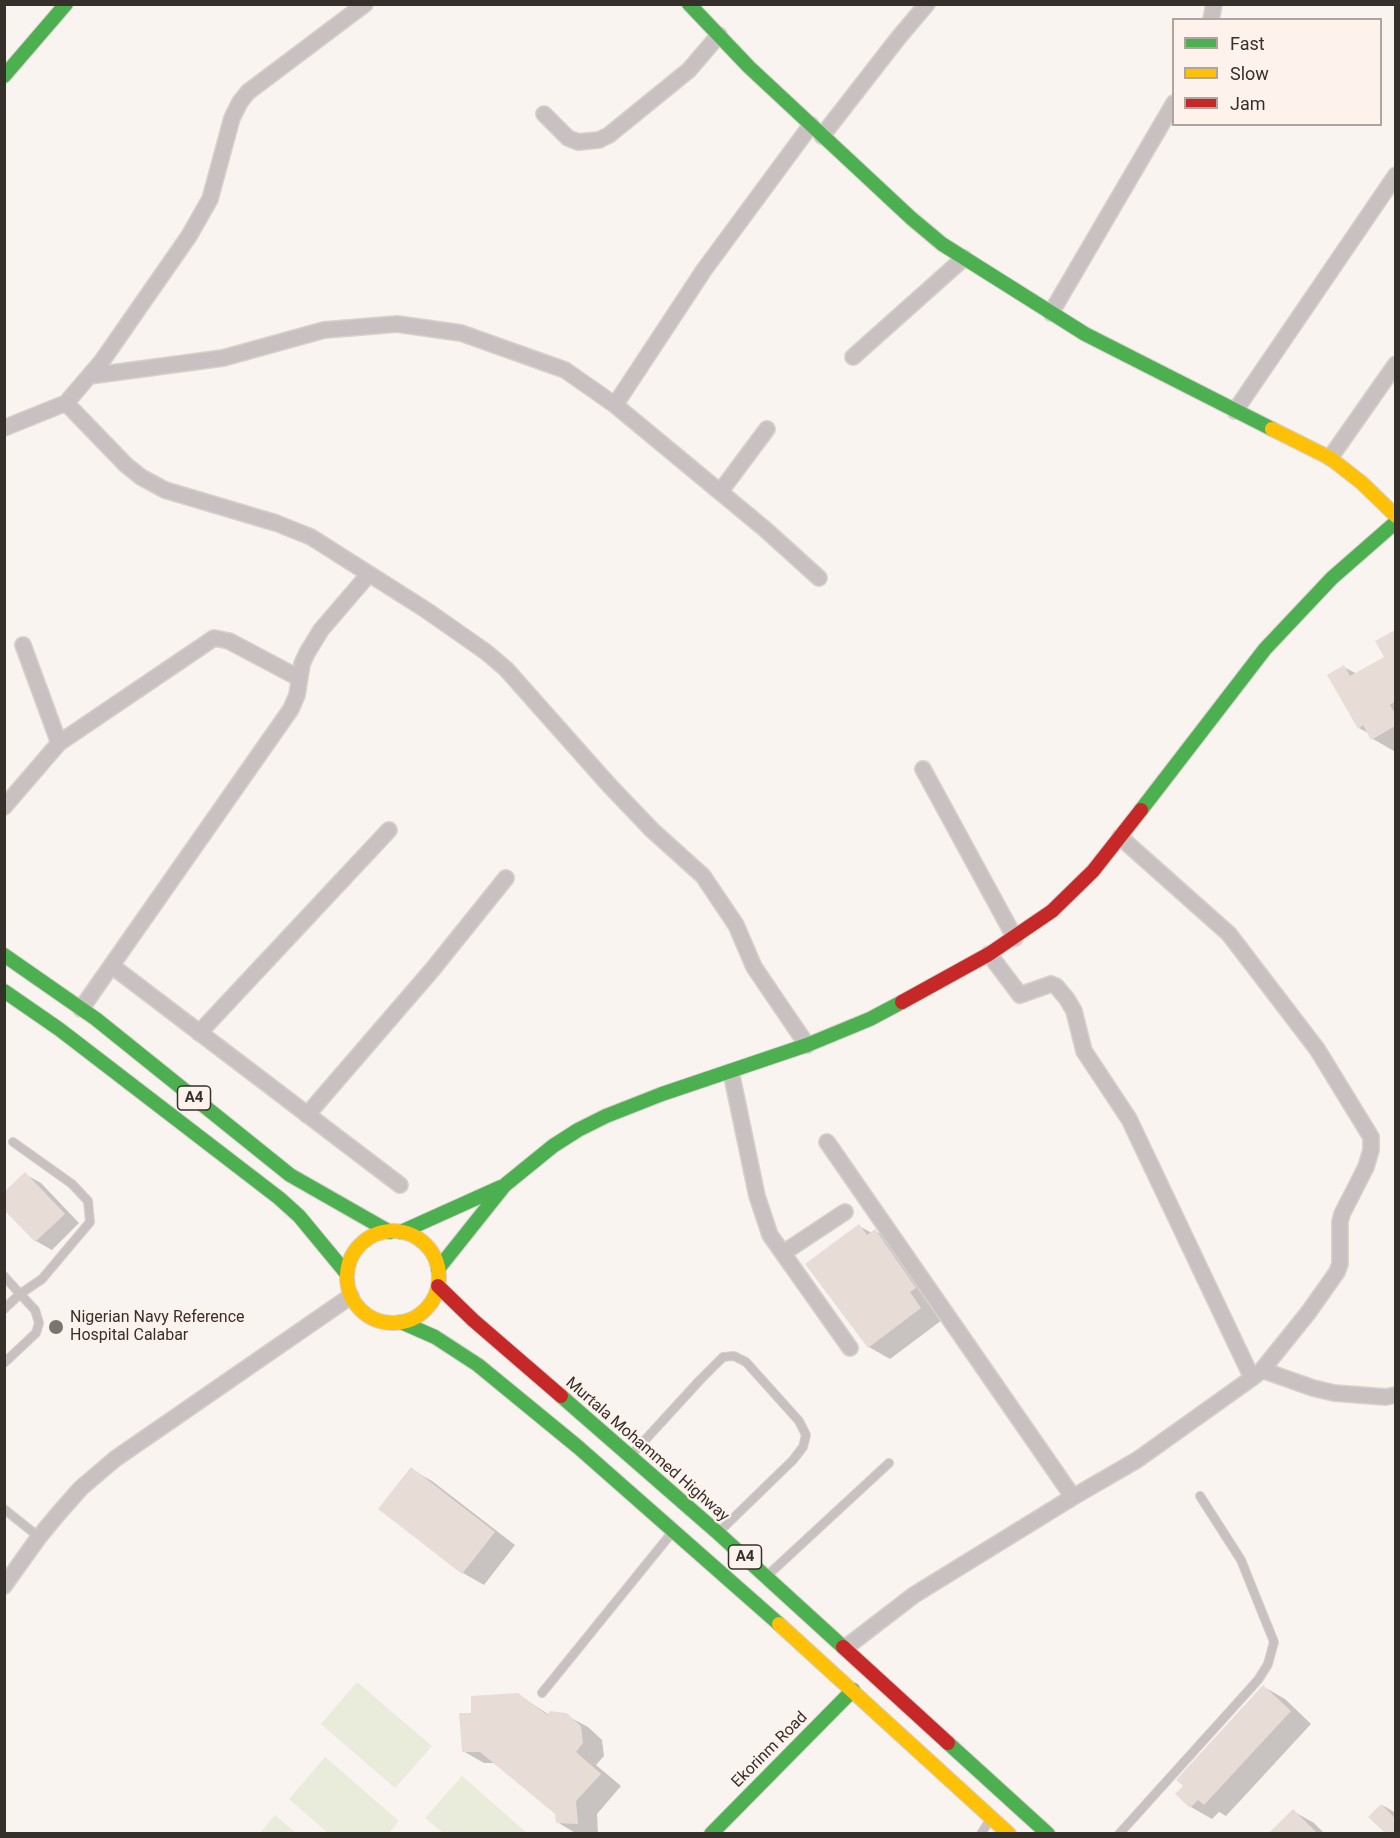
<!DOCTYPE html>
<style>
body{margin:0}
#map{position:relative;width:1400px;height:1838px;overflow:hidden;background:#faf4f0;font-family:Roboto,sans-serif}
canvas{display:block}
.frame{position:absolute;inset:0;border:6px solid #36302b;pointer-events:none}
.legend{position:absolute;left:1172px;top:18px;width:210px;height:108px;box-sizing:border-box;background:#fef3ec;border:2px solid #aea59f;margin:0;padding:8px 10px;list-style:none;font-size:18px;color:#36302b}
.legend li{display:flex;align-items:center;gap:12px;height:30px}
.legend b{width:30px;border:2px solid #aea59f}
</style>
<div id="map">
<canvas width="1400" height="1838"></canvas>
<div class="frame"></div>
<ul class="legend">
<li><b style="height:8px;background:#4caf50"></b>Fast</li>
<li><b style="height:8px;background:#ffc107"></b>Slow</li>
<li><b style="height:8px;background:#c62828"></b>Jam</li>
</ul>
</div>
<script>
const context = document.querySelector('canvas').getContext('2d');
context.lineJoin = 'round';
function fill(path, color) { context.fillStyle = color; context.fill(path, 'evenodd'); }
const toPath = rows => new Path2D(rows.map(r => 'M' + r).join(''));
function trace(path, color, width, dash) { context.strokeStyle = color; context.lineWidth = width; context.lineCap = dash ? 'butt' : 'round'; context.setLineDash(dash || []); context.stroke(path); }
function drawText(font, color, halo, rows, align = 'center') {
  context.font = font + ' Roboto,sans-serif'; context.lineWidth = 4.5; context.setLineDash([]); context.textBaseline = 'middle'; context.strokeStyle = halo; context.fillStyle = color; for (const [text, x, y, turn = 0] of rows) {
    context.save(); context.translate(x, y); context.rotate((+turn || 0) * Math.PI / 180); context.textAlign = isNaN(turn) ? turn : align; if (halo) context.strokeText(text, 0, 0); context.fillText(text, 0, 0); context.restore();
  }
}
fill(toPath([
 [357,1682,432,1746,395,1788,321,1724],
 [325,1757,399,1821,389,1833,328,1833,289,1799],
 [462,1776,527,1833,443,1833,425,1818],
 [275,1815,296,1833,260,1833]
]), '#e9ebdb');
fill(toPath([
 [1396,631,1396,750,1394,751,1373,739,1370,734,1359,728,1344,667,1357,674,1386,657,1377,642],
 [25,1174,41,1183,79,1223,52,1250,36,1241,4,1208],
 [859,1226,872,1233,875,1231,897,1243,936,1300,930,1305,942,1320,890,1359,869,1347,808,1265],
 [411,1469,432,1481,515,1545,484,1585,463,1573],
 [1264,1687,1285,1699,1311,1724,1226,1816,1219,1812,1212,1819,1191,1807,1177,1794],
 [518,1694,549,1715,566,1715,588,1727,602,1740,604,1756,596,1765,621,1786,597,1814,598,1834,577,1834,557,1822,556,1814,496,1763,484,1763,463,1751,472,1714],
 [1382,1805,1396,1813,1396,1834,1387,1834,1370,1817],
 [1293,1811,1314,1823,1325,1834,1271,1834]
]), '#0003');
fill(toPath([
 [1395,630,1395,701,1390,705,1395,714,1395,726,1371,740,1363,725,1358,729,1327,675,1344,665,1350,676,1384,657,1375,641],
 [25,1172,65,1214,35,1242,4,1210,4,1192],
 [859,1224,867,1235,875,1229,916,1288,910,1292,921,1308,868,1348,805,1264],
 [411,1467,495,1532,462,1574,378,1509],
 [1263,1685,1291,1711,1204,1805,1198,1800,1190,1808,1175,1794,1183,1786,1176,1780],
 [518,1693,547,1715,550,1711,567,1713,581,1726,583,1743,576,1752,601,1774,576,1801,578,1824,556,1823,555,1814,480,1752,462,1752,459,1713,471,1713,471,1696],
 [1381,1804,1395,1818,1395,1833,1385,1833,1368,1817],
 [1293,1809,1317,1833,1269,1833]
]), '#e8dcd7');
const lane = toPath([
 [4,1276,20,1294,4,1309],
 [4,1363,36,1333,39,1323,35,1310,20,1294,42,1279,90,1222,88,1201,72,1184,13,1142],
 [634,1452,700,1380,723,1357,734,1356,746,1362,799,1421,806,1435,803,1447,793,1460,721,1530],
 [4,1509,39,1537],
 [769,1574,889,1463],
 [542,1693,670,1535],
 [981,1834,989,1821],
 [1119,1834,1258,1680,1268,1664,1274,1642,1241,1560,1200,1496]
]);
const street = toPath([
 [1211,20,1214,4],
 [544,114,568,138,578,142,599,140,609,135,689,70,719,35],
 [822,136,899,37,927,4],
 [1051,313,1174,103],
 [853,357,964,258],
 [89,376,223,358,324,330,397,324,461,333,565,370,615,405,766,530,819,578],
 [66,403,126,465,141,477,165,490,276,523,311,537,426,610,486,652,506,669,609,785,652,830,703,876,736,925,754,967,807,1045],
 [615,405,704,270,811,125],
 [1235,411,1396,175],
 [4,428,66,403,102,361,189,236,210,199,232,118,240,102,248,92,365,4],
 [1330,458,1396,364],
 [720,492,767,429],
 [23,645,59,743],
 [923,769,1015,938],
 [4,807,59,743,214,638,229,641,299,678],
 [989,954,1020,995,1051,984,1056,986,1067,999,1074,1011,1084,1051,1129,1119,1252,1378],
 [112,966,400,1185],
 [81,1009,291,709,297,695,302,664,307,653,321,630,369,574],
 [199,1033,389,830],
 [731,1072,757,1196,770,1235,850,1348],
 [307,1115,432,970,506,878],
 [827,1142,1073,1497],
 [783,1253,845,1212],
 [1262,1370,1313,1388,1334,1393,1386,1397,1396,1395],
 [4,1586,39,1537,58,1514,81,1488,115,1459,351,1296],
 [845,1648,914,1595,1073,1497,1137,1460,1252,1378,1262,1370,1308,1313,1337,1272,1340,1264,1340,1222,1342,1214,1366,1167,1371,1150,1371,1137,1317,1049,1229,934,1120,837]
]);
const fast = toPath([
 [689,4,749,67,911,218,942,244,1085,334,1272,429],
 [4,76,66,4],
 [1141,810,1265,649,1332,578,1396,522],
 [4,955,96,1019,290,1175,390,1232],
 [4,991,59,1029,279,1198,299,1216,347,1274],
 [401,1232,501,1187],
 [438,1269,505,1185,553,1146,578,1130,606,1116,662,1094,807,1045,870,1019,902,1002],
 [401,1322,435,1337,478,1365,578,1447,779,1624],
 [561,1396,718,1533,843,1647],
 [948,1743,1048,1834],
 [711,1834,853,1690]
]);
const slow = toPath([
 [1272,429,1330,458,1362,483,1396,516],
 '347 1277a46 46 0 1 1 92 0a46 46 0 1 1-92 0Z',
 [779,1624,1009,1834]
]);
const jam = toPath([
 [902,1002,989,954,1052,911,1093,871,1141,810],
 [438,1286,473,1320,561,1396],
 [843,1647,948,1743]
]);
trace(lane, '#d6d1cd', 10);
trace(street, '#d6d1cd', 18);
trace(fast, '#d6d1cd', 16);
trace(slow, '#d6d1cd', 16);
trace(jam, '#d6d1cd', 16);
trace(lane, '#c9c1c1', 8);
trace(street, '#c9c1c1', 15);
trace(fast, '#4caf50', 14);
trace(slow, '#ffc107', 14);
trace(jam, '#c62828', 14);
for (const [x, y, r, color] of [
 [56,1327,8,"#7b7570"]
]) { const dot = new Path2D(); dot.arc(x, y, r, 0, 2 * Math.PI); context.fillStyle = color; context.fill(dot); trace(dot, '#fef3ec', 2); }
for (const [x, y, w] of [
 [194,1098,33],
 [745,1557,33]
]) { const box = new Path2D(); box.roundRect(x - w / 2, y - 12, w, 24, 4.5); context.fillStyle = '#fef3ec'; context.fill(box); trace(box, '#36302b', 1.5); }
drawText('bold 15px', '#36302b', null, [
 ["A4",194,1098],
 ["A4",745,1557]
]);
drawText('16px', '#36302b', '#fef3ec', [
 ["Nigerian Navy Reference",70,1318],
 ["Hospital Calabar",70,1336]
], 'left');
drawText('16px', '#36302b', '#fef3ec', [
 ["Murtala Mohammed Highway",647,1450,41],
 ["Ekorinm Road",770,1750,-45]
]);
</script>
